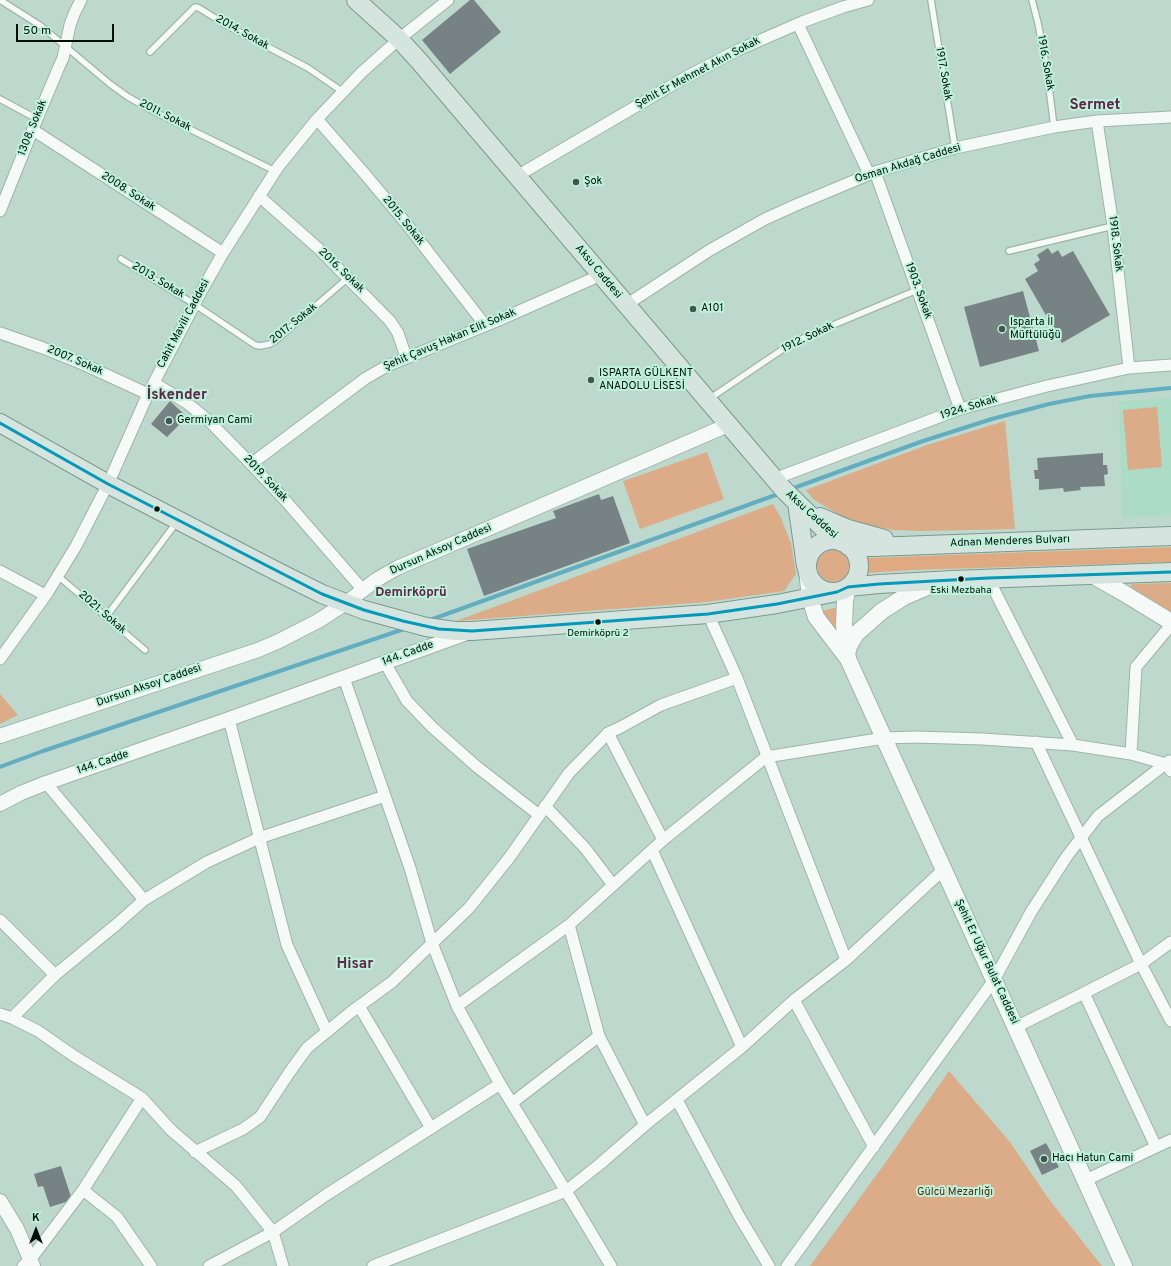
<!DOCTYPE html>
<meta charset="utf-8">
<style>
body{margin:0}
#map{position:relative;width:1171px;height:1266px;overflow:hidden;background:#bdd9cd;font-family:Overpass,sans-serif}
canvas{display:block}
.north{position:absolute;left:16px;top:1210px;width:40px;height:40px;-webkit-text-stroke:3px #bdf3db;paint-order:stroke;rotate:0deg;font-size:11px;font-weight:700;line-height:16px;text-align:center;color:#001008}
.north::after{content:'';display:block;margin:auto;width:14px;height:18px;background:#001008;clip-path:polygon(50% 0,100% 100%,50% 72%,0 100%)}
.scale{position:absolute;left:16px;top:24px;width:98px;height:18px;box-sizing:border-box;border:2px solid #001008;border-top:0;padding-left:5px;font-size:12px;line-height:14px;white-space:nowrap;color:#001008;-webkit-text-stroke:3px #bdf3db;paint-order:stroke}
</style>
<div id="map">
<canvas width="1171" height="1266"></canvas>
<div class="north">K</div>
<div class="scale">50 m</div>
</div>
<script>
const context = document.querySelector('canvas').getContext('2d');
context.lineJoin = 'round';
function fill(path, color) { context.fillStyle = color; context.fill(path, 'evenodd'); }
const toPath = rows => new Path2D(rows.map(r => 'M' + r).join(''));
function trace(path, color, width, dash) { context.strokeStyle = color; context.lineWidth = width; context.lineCap = dash ? 'butt' : 'round'; context.setLineDash(dash || []); context.stroke(path); }
function drawText(font, color, halo, rows, align = 'center') {
  context.font = font + ' Overpass,sans-serif'; context.lineWidth = 4; context.setLineDash([]); context.textBaseline = 'middle'; context.strokeStyle = halo; context.fillStyle = color; for (const [text, x, y, turn = 0] of rows) {
    context.save(); context.translate(x, y); context.rotate((+turn || 0) * Math.PI / 180); context.textAlign = isNaN(turn) ? turn : align; if (halo) context.strokeText(text, 0, 0); context.fillText(text, 0, 0); context.restore();
  }
}
fill(toPath([
 [1171,398,1171,515,1122,517,1119,401]
]), '#acdbc6');
fill(toPath([
 [1157,407,1162,467,1128,470,1123,410],
 [1005,421,1015,529,925,531,893,530,865,525,844,518,813,499,806,490,927,445],
 [707,452,724,499,640,529,623,481],
 [773,504,781,518,791,543,796,574,784,591,707,602,456,621],
 '817 566a16 16 0 1 1 32 0a16 16 0 1 1-32 0Z',
 [1171,583,1171,614,1131,587,1132,584],
 [838,607,840,641,823,618,822,611],
 [0,694,18,715,0,724],
 [949,1071,1010,1142,1048,1198,1102,1266,810,1266,883,1166]
]), '#dcab87');
fill(toPath([
 [1171,547,1171,562,912,570,867,573,866,572,866,559,867,558]
]), '#dfa981');
trace(toPath([
 [791,489,923,441,992,419,1049,404,1090,396,1171,388],
 [430,620,781,493],
 [0,767,43,751,407,628]
]), '#63adc0', 4);
fill(toPath([
 [470,0,474,0,501,32,450,74,422,40],
 [1048,248,1052,254,1058,250,1062,257,1073,251,1110,315,1062,343,1025,279,1038,271,1034,264,1040,260,1037,255],
 [1023,291,1039,351,980,367,964,307],
 [170,401,187,417,167,437,151,424],
 [1103,453,1103,465,1107,465,1108,474,1104,475,1105,486,1080,487,1081,490,1064,492,1063,488,1039,490,1039,479,1035,479,1034,470,1038,470,1037,458],
 [599,494,601,500,613,496,630,543,484,596,467,549,556,518,553,511],
 [1046,1143,1059,1167,1042,1175,1030,1151],
 [61,1166,72,1200,50,1207,43,1186,38,1187,34,1174]
]), '#768284');
const service = toPath([
 [0,0,41,26,110,84,128,97,157,113,275,171],
 [931,0,955,148],
 [1032,0,1038,23,1047,71,1054,127],
 [150,52,195,7,199,8,228,26,308,68,343,92],
 [0,99,37,119],
 [1009,251,1113,226],
 [121,259,194,304,255,345,260,346,270,344,275,341,348,278],
 [709,399,789,345,814,333,917,290],
 [58,576,145,650],
 [106,617,176,523]
]);
const minor = toPath([
 [798,24,869,174],
 [317,119,364,173,405,222,485,325],
 [1097,121,1113,226,1129,368],
 [33,130,223,253],
 [875,172,960,409],
 [517,176,686,77,738,50,802,22,843,7,868,0],
 [259,196,319,249,390,321,398,333,406,357],
 [0,211,37,119,58,69,63,58,70,25,74,14,81,0],
 [626,305,710,250,765,219,796,205,875,172,955,148,1054,127,1097,121,1171,117],
 [0,333,43,348,85,365,148,394],
 [154,383,187,403,209,421,251,464,284,499,363,590],
 [251,464,366,378,387,366,499,320,601,275],
 [774,479,960,409,1047,386,1129,368,1171,365],
 [0,571,45,595],
 [988,578,1073,745],
 [708,614,737,678,846,960],
 [0,659,48,592,76,546,108,484,148,394,202,290,223,253,278,167,317,119,362,72,399,39,448,0],
 [385,663,407,701,432,727,476,766,539,815],
 [344,678,410,868,432,943,457,1006,500,1084,566,1191,611,1266],
 [229,719,287,945,327,1032],
 [608,733,663,840],
 [1036,742,1141,964,1171,942],
 [1131,754,1136,667,1171,625],
 [46,783,144,900],
 [545,806,585,848,613,885],
 [652,850,742,1047],
 [0,920,55,975],
 [569,925,599,1036,645,1125],
 [794,1000,874,1147],
 [359,1006,431,1128],
 [457,1006,569,925,663,840,766,757,884,738,916,737,982,739,1073,745,1131,754,1166,764,1171,771],
 [0,1014,12,1018,38,1031,74,1056,142,1098,171,1130,236,1186,273,1232,283,1266],
 [12,1018,55,975,117,924,144,900,207,862,259,838,385,796],
 [1016,1027,1084,993],
 [677,1100,739,1216,769,1266],
 [512,1103,599,1036],
 [1156,1147,1084,993,1141,964,1171,1021],
 [195,1152,243,1129,260,1117,289,1073,307,1048,351,1012,392,982,469,908,509,858,569,773,608,733,621,727,661,705,737,678],
 [1086,1180,1171,1140],
 [83,1190,117,1217,151,1266],
 [23,1266,30,1260,83,1190,142,1098],
 [209,1266,273,1232,326,1195,500,1084],
 [373,1266,566,1191,600,1164,645,1125,742,1047,794,1000,846,960,944,869],
 [787,1266,994,980,1031,912,1067,856,1098,816,1169,761]
]);
const tertiary = toPath([
 [0,736,258,650,279,641,318,621,346,603,376,580,397,568,728,425],
 [0,804,21,793,46,783,229,719,467,633],
 [0,1201,17,1229,33,1266]
]);
const secondary = toPath([
 [807,570,810,598,816,617,848,659,844,625,845,601,848,587],
 [1092,575,1122,592,1171,622],
 [847,654,849,646,856,634,882,611,904,597,937,583],
 [848,659,1124,1266]
]);
const primary = toPath([
 [356,0,399,39,420,62,784,490,823,528,841,542],
 [0,423,108,484,276,571,322,594,364,610,426,627,455,631,472,631,708,614,777,604,837,592],
 [797,503,806,566],
 [820,517,848,529,884,539],
 '807 566a26 26 0 1 1 52 0a26 26 0 1 1-52 0Z',
 [848,546,873,547,1171,536],
 [848,587,879,584,953,580,1171,572]
]);
trace(service, '#9fb4ab', 8);
trace(minor, '#9fb4ab', 13);
trace(tertiary, '#9fb4ab', 16);
trace(secondary, '#9fb4ab', 18);
trace(primary, '#7a9a8e', 20);
trace(service, '#f5f9f8', 5.5);
trace(minor, '#f5f9f8', 11);
trace(tertiary, '#f5f9f8', 14);
trace(secondary, '#f5f9f8', 16);
trace(primary, '#d6e4df', 18);
trace(toPath([
 [0,423,108,484,322,594,364,610,403,621,439,629,472,631,708,614,777,604,837,592,848,587,879,584,988,578,1171,572]
]), '#009aba', 3);
for (const [x, y, r, color] of [
 [576,182,4,"#42564d"],
 [693,309,4,"#42564d"],
 [1002,329,4,"#42564d"],
 [591,380,4,"#42564d"],
 [169,421,4,"#42564d"],
 [157,509,3.5,"#001008"],
 [961,579,3.5,"#001008"],
 [598,622,3.5,"#001008"],
 [1044,1159,4,"#42564d"]
]) { const dot = new Path2D(); dot.arc(x, y, r, 0, 2 * Math.PI); context.fillStyle = color; context.fill(dot); trace(dot, '#bdf3db', 1.5); }
drawText('10px', '#001008', '#bdf3db', [
 ["Eski Mezbaha",961,591],
 ["Demirköprü 2",598,634]
]);
drawText('11px', '#001008', '#bdf3db', [
 ["2014. Sokak",242,33,29],
 ["1916. Sokak",1045,63,80],
 ["Şehit Er Mehmet Akın Sokak",698,73,-28],
 ["1917. Sokak",943,74,80],
 ["2011. Sokak",165,116,27],
 ["1308. Sokak",33,128,-68],
 ["Osman Akdağ Caddesi",908,164,-17],
 ["2008. Sokak",128,192,33],
 ["2015. Sokak",403,221,51],
 ["1918. Sokak",1115,244,83],
 ["2016. Sokak",341,271,44],
 ["Aksu Caddesi",598,272,50],
 ["2013. Sokak",158,281,31],
 ["1903. Sokak",918,291,70],
 ["Cahit Mavili Caddesi",184,324,-62],
 ["2017. Sokak",294,324,-39],
 ["1912. Sokak",808,338,-26],
 ["Şehit Çavuş Hakan Elit Sokak",450,340,-23],
 ["2007. Sokak",75,361,23],
 ["1924. Sokak",969,408,-17],
 ["2019. Sokak",265,479,47],
 ["Aksu Caddesi",811,515,42],
 ["Adnan Menderes Bulvarı",1010,542,-2],
 ["Dursun Aksoy Caddesi",441,550,-24],
 ["2021. Sokak",102,613,41],
 ["144. Cadde",408,654,-20],
 ["Dursun Aksoy Caddesi",149,686,-19],
 ["144. Cadde",103,763,-19],
 ["Şehit Er Uğur Bulat Caddesi",986,962,65]
]);
drawText('11px', '#001008', '#bdf3db', [
 ["Şok",584,182],
 ["A101",701,309],
 ["Isparta İl",1010,323],
 ["Müftülüğü",1010,336],
 ["ISPARTA GÜLKENT",599,374],
 ["ANADOLU LİSESİ",599,387],
 ["Germiyan Cami",177,421],
 ["Hacı Hatun Cami",1052,1159]
], 'left');
drawText('11px', '#57270f', '#bdf3db', [
 ["Gülcü Mezarlığı",955,1193]
]);
drawText('bold 13px', '#602349', '#bdf3db', [
 ["Demirköprü",411,593]
]);
drawText('bold 15px', '#602349', '#bdf3db', [
 ["Sermet",1095,106],
 ["İskender",177,396],
 ["Hisar",355,965]
]);
</script>
